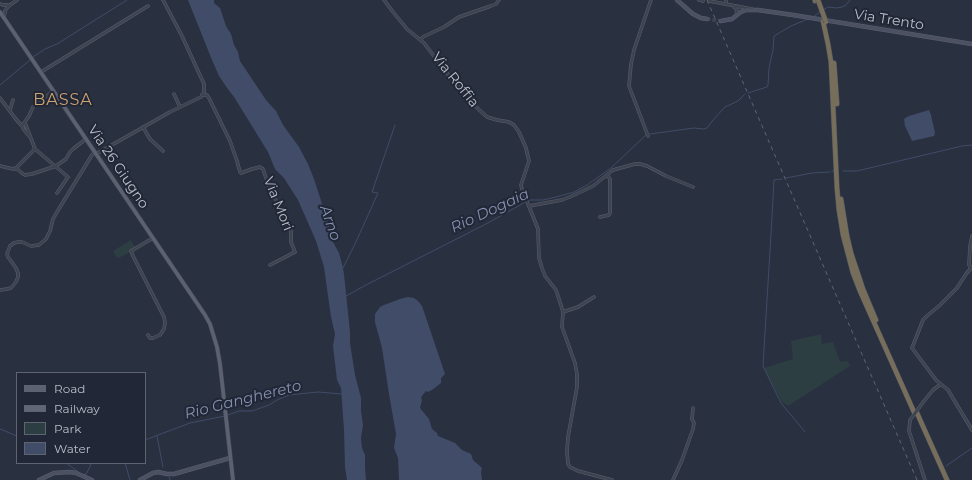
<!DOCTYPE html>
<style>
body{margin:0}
#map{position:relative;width:972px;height:480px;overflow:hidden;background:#293040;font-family:Montserrat,sans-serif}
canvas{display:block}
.legend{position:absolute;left:16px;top:372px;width:130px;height:92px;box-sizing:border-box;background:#212736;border:1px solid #5e6371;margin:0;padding:5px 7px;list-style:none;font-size:12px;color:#babeca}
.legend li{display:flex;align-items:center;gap:8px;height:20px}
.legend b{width:20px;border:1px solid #5e6371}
</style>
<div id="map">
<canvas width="972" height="480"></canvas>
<ul class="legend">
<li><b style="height:5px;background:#5b6170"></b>Road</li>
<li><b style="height:5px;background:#5f6677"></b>Railway</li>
<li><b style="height:11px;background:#2c3e42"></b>Park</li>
<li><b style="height:11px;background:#404c68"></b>Water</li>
</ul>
</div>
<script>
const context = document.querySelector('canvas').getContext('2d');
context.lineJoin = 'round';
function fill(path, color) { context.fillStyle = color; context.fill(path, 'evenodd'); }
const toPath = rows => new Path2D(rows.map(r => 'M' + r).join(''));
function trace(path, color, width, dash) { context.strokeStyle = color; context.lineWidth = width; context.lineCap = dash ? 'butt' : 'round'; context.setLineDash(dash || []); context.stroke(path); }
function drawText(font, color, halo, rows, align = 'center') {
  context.font = font + ' Montserrat,sans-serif'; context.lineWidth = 4; context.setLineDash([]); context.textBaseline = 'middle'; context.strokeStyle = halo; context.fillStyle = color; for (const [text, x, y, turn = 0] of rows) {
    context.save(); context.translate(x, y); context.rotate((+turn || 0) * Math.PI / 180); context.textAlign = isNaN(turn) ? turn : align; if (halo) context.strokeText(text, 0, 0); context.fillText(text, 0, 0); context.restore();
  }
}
fill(toPath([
 [131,240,135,247,129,251,130,252,119,258,118,257,117,258,113,251],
 [821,334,822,344,833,342,840,362,848,361,850,366,788,406,782,402,764,368,793,359,791,341]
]), '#2c3e42');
fill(toPath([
 [188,0,214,0,214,3,220,8,226,26,231,34,234,45,238,52,240,61,266,100,276,111,283,125,299,147,308,164,314,179,329,225,333,242,339,253,342,264,344,274,350,332,350,343,355,375,361,398,361,411,363,425,361,438,362,448,365,455,365,468,366,480,347,480,345,467,344,430,341,388,337,380,333,346,335,334,331,317,324,267,316,241,298,200,284,178,275,169,268,152,234,97,227,88,219,76,212,60],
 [929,110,931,115,935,133,934,136,912,141,905,126,904,119,909,116],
 [408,297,414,298,418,301,422,306,445,374,441,378,441,383,432,390,428,392,426,391,422,396,421,398,422,400,420,408,429,419,432,429,437,433,438,436,455,443,462,450,471,454,473,460,482,468,481,472,482,480,399,480,398,458,394,448,396,434,389,394,382,348,375,322,375,314,380,307,384,305,400,299]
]), '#404c68');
trace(toPath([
 [823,10,828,7,837,8,842,7,846,5,850,0],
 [813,17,820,12],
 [33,57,45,49,57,44,127,0],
 [0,85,30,60],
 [748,93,767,87,768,85,769,68,773,50,774,36,791,26,808,19],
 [650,134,694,128,704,129,707,128,713,120,725,107,738,101,745,94],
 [832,171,834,171],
 [843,171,857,171,962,146,972,145],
 [786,178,812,173,830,172],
 [772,217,774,180,782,179],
 [772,218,763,366,781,403,805,432],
 [343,268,355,244,378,193,372,192,395,125],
 [346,296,364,286,486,224,529,200,543,200,556,197,574,192,587,185,611,168,646,135],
 [228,415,239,411,252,411,269,405,277,400,289,395,318,392,342,394],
 [0,429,17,436],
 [157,436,163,467],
 [145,440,190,423,225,416],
 [66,463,80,473],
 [125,463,130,480],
 [946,466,972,448],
 [83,475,86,474,90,467,91,463],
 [169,477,170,480]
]), '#404c68', 1);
trace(toPath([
 [707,19,721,21]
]), '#3f4555', 3.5, [3.5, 2]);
const street = toPath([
 [163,0,182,36,204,84,204,92,202,95],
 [384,0,393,12,407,29,424,43,446,72,474,105,487,117,497,120,509,122,514,125,519,132,526,148,529,161,521,185,522,189,538,229,539,258,542,268,545,276,556,290,560,302,563,312,562,327,575,363,577,374,577,387,568,437,567,451,568,464,570,467,578,471,612,480],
 [699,0,703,1],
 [726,0,726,4],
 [709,1,752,9],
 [0,4,3,5,9,5],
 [733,6,737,10,736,15],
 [4,18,5,11,7,8,10,5,17,0],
 [421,39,423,37,444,27,459,17,491,6,496,4,499,0],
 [41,72,148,6],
 [174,94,180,107],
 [202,95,207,95,209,98,230,141,237,161,240,172,241,173,252,169,260,167,263,169,270,190,285,216,291,231,291,242,295,252,270,265],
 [0,98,15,118,22,126,29,116,33,107,53,91],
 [10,110,13,100],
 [25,123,35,149,68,177,57,193],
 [22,126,24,130,29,136],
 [143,127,150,139,163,151],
 [648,136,629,86,631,64,634,50,651,0],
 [96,154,170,112,201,97,202,95],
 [0,166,13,169,16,168,35,149],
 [16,168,23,174,25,175,32,174,56,166,66,159,70,152,73,149,86,139],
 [529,206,562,200,572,196,593,186,613,170,635,164,640,164,647,166,666,176,693,187],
 [600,217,609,215,610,213,610,179,607,175],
 [972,267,966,274,957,288,940,305,927,316,923,320,912,348,936,380,948,390,972,430],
 [971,268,969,265,970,246,972,236],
 [0,290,7,289,11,288,16,282,18,277,18,273,16,268,8,257,7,254,10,246,14,243,18,242,22,242,31,246,39,245,46,239,50,231,53,219,57,212,92,155,95,152],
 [563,312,578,307,594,297],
 [148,335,150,338,153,338,160,335,164,329,165,323,164,317,133,256,131,251,153,238],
 [924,401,933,390,941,384],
 [910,420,909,431,925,480],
 [673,480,682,460,693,429,694,423,692,419,693,408]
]);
const secondary = toPath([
 [677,0,693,14,701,18,707,19],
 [721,21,732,19,741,12,746,10,758,10,793,15,972,44],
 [39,480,54,473,70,472,76,473,92,480],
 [140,480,153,473,158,472,167,474,174,474,230,458]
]);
const primary = toPath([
 [0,12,205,315,210,324,217,347,220,364,233,480]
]);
const highway = toPath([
 [815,0,815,1],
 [823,21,828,44,831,62,837,188,839,210,843,235,853,273,860,291,914,412],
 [834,63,837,104],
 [841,199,847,236,851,253,863,289,876,320],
 [917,413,947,480]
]);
trace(street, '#5b606d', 3.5);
trace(secondary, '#5b606d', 4.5);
trace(primary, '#464b59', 4.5);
trace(highway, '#474d5b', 5.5);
trace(street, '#3d4350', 2.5);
trace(secondary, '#4b5163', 3.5);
trace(primary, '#5b6170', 3.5);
trace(highway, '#766e5a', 4.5);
trace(toPath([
 [707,0,917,480]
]), '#5f6677', 1, [4, 4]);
const streetBridge = toPath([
 [910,420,924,401]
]);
const highwayBridge = toPath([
 [818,0,826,22]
]);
trace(streetBridge, '#5b606d', 3.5, []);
trace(highwayBridge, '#474d5b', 5.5, []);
trace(streetBridge, '#3d4350', 2.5);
trace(highwayBridge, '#766e5a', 4.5);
drawText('14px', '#babeca', '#212736', [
 ["Via Trento",889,20,9],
 ["Via Roffia",455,80,51],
 ["Via 26 Giugno",118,167,56],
 ["Via Mori",278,204,68]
]);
drawText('italic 15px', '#8491af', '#212736', [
 ["Rio Dogaia",490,211,-25],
 ["Arno",330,223,71],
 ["Rio Ganghereto",243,400,-14]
]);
context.letterSpacing = '1px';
drawText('16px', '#cea471', '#212736', [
 ["BASSA",63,100]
]);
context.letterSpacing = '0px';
</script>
